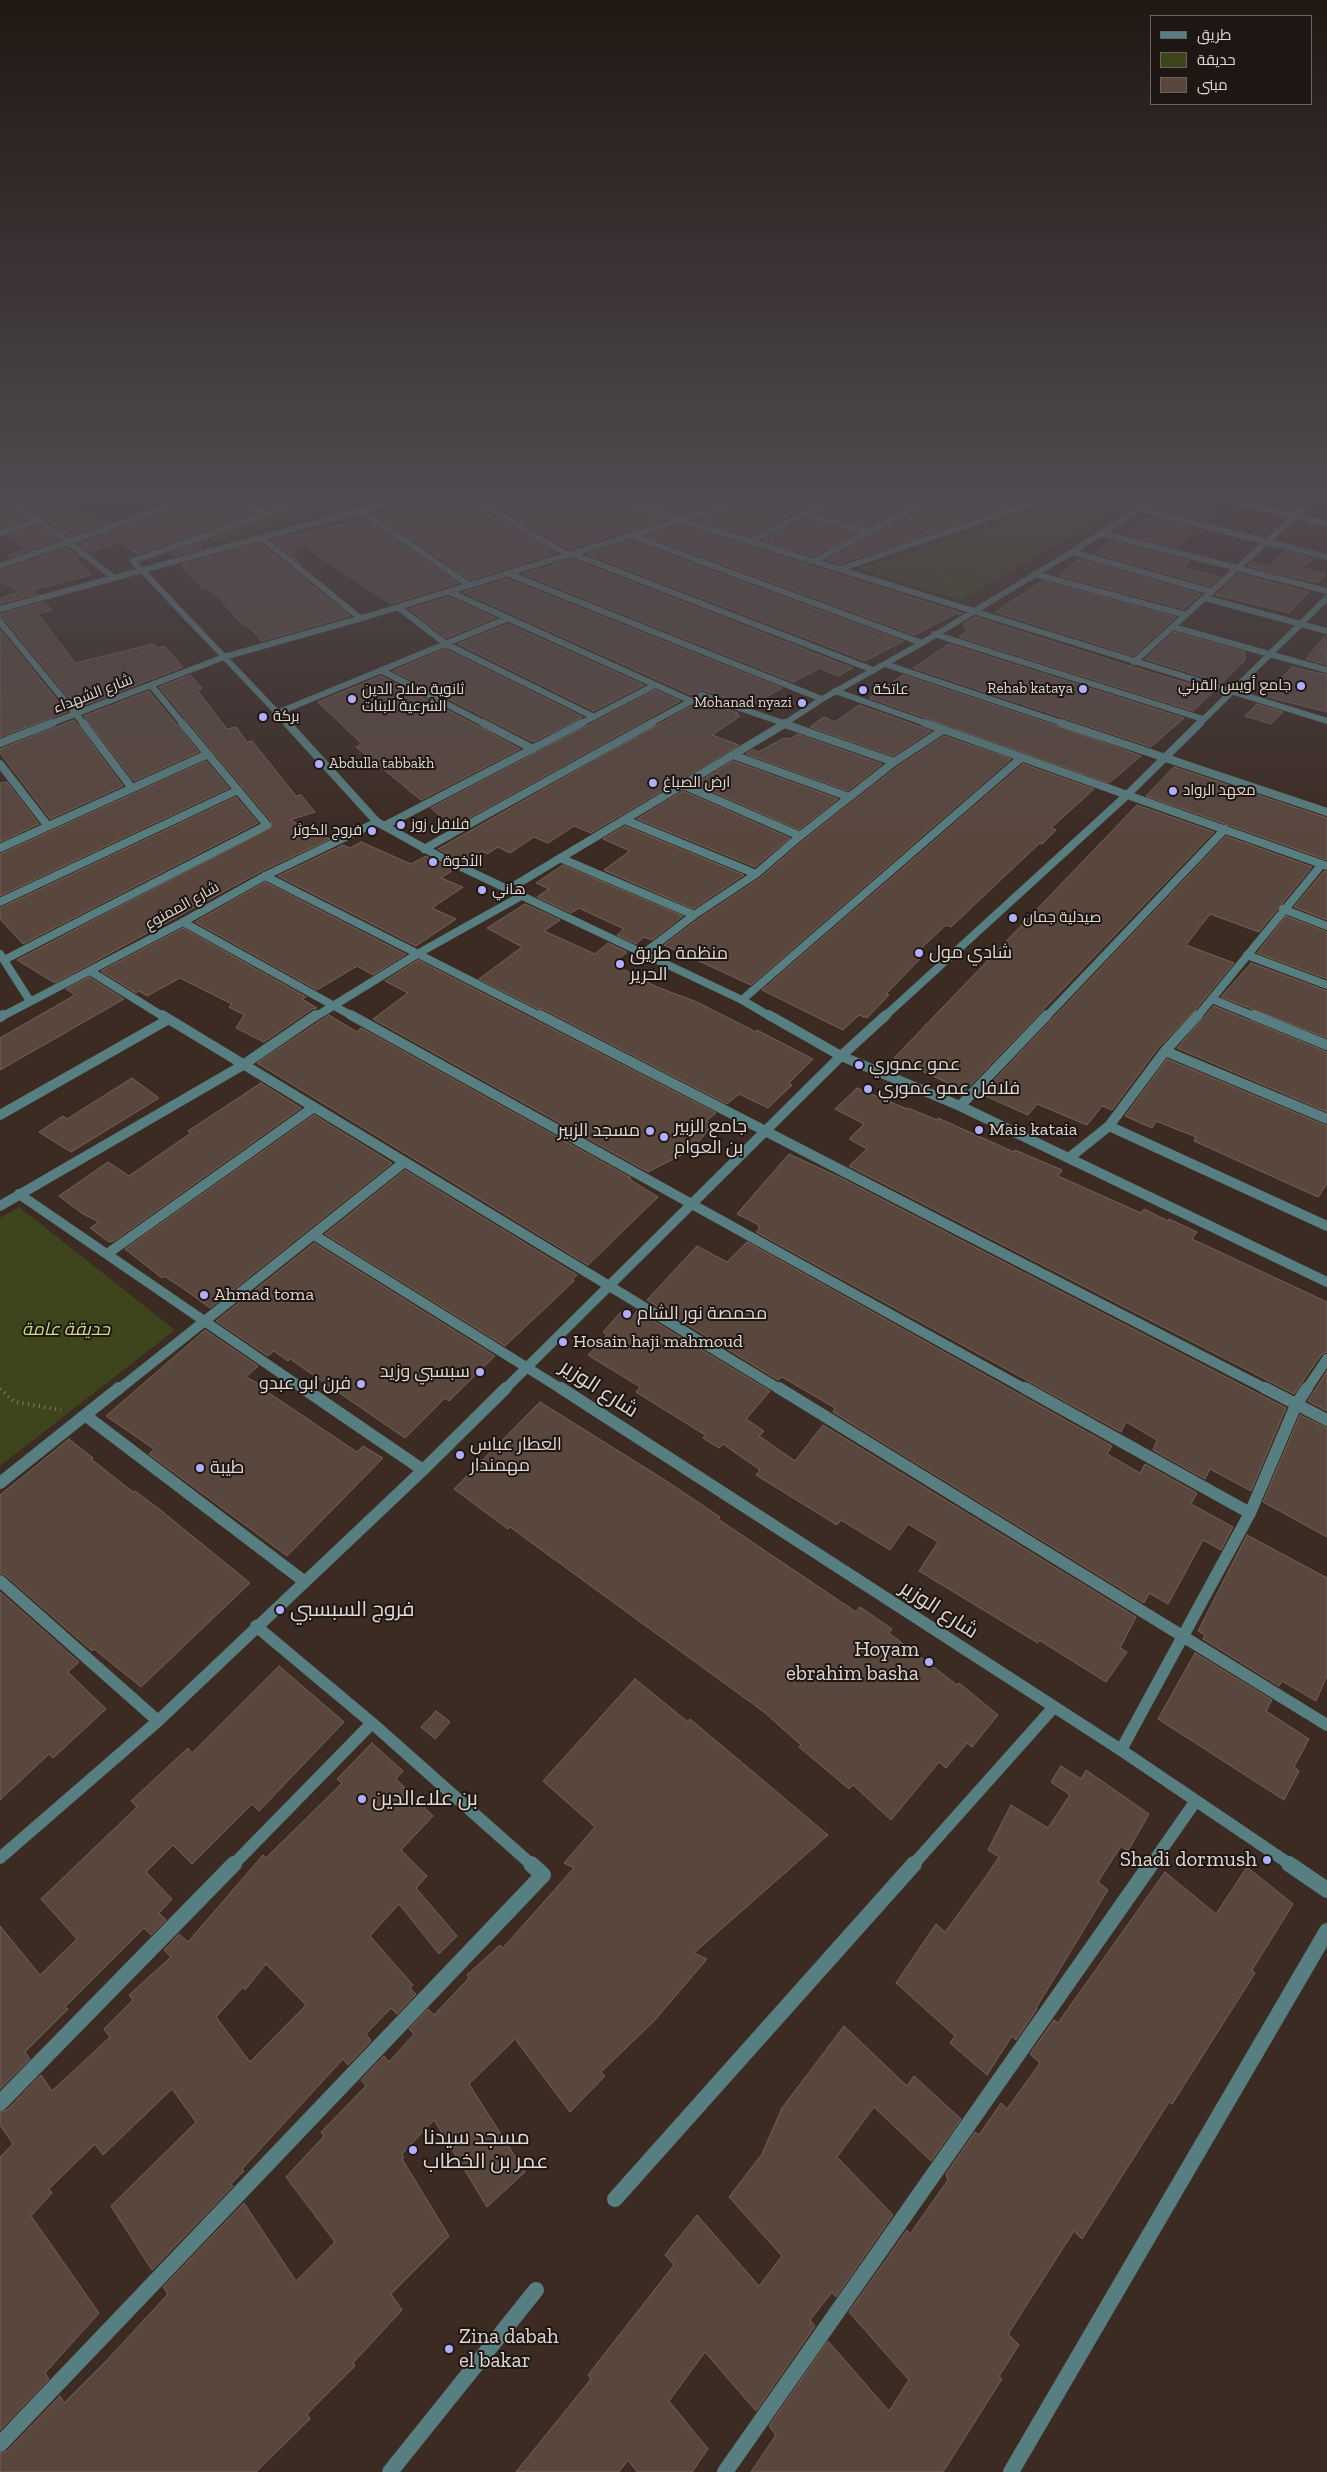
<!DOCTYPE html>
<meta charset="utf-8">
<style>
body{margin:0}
#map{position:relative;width:1327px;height:2472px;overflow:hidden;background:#3c2b23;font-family:"Zilla Slab",Cairo,serif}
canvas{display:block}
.legend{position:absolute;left:1150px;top:15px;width:162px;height:90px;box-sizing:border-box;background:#1d1612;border:1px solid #6c635e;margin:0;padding:6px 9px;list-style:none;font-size:15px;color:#e2d7d1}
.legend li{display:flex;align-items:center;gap:10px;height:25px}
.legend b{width:25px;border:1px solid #6c635e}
</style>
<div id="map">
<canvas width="1327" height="2472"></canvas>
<ul class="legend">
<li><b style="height:6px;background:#577e80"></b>طريق</li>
<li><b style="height:14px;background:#3e441c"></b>حديقة</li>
<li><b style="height:14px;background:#59473e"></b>مبنى</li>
</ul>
</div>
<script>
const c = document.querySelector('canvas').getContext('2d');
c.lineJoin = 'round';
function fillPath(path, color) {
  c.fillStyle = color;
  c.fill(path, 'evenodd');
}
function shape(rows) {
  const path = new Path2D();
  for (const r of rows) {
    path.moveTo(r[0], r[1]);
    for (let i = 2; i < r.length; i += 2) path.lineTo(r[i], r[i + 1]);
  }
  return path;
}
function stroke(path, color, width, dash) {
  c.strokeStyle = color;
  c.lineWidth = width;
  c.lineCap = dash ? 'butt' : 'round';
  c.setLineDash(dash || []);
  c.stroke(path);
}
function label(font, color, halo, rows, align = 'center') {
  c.font = font + ' "Zilla Slab",Cairo,serif';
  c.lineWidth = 4;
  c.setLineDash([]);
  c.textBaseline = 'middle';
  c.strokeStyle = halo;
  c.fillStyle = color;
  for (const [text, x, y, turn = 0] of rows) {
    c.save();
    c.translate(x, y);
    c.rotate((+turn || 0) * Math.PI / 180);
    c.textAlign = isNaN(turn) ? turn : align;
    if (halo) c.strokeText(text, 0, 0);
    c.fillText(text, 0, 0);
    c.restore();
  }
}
fillPath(shape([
 [329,494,395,494,159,556],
 [1085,494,1147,494,961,600,858,569],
 [19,1207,175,1330,0,1466,0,1218]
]), '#3e441c');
const building = shape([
 [30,494,108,522,69,536,14,498,30,494],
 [210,494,220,494,223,499,254,513,137,554,121,542,89,552,78,544,206,499,210,494],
 [238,494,307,494,268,508,238,494],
 [456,494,459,494,461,498,555,553,470,580,376,515,456,494],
 [475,494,592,494,596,499,664,520,568,549,475,494],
 [639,494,670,494,650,505,633,500,639,494],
 [686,494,748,494,681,515,663,509,683,498,686,494],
 [771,494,829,494,750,536,698,520,767,499,771,494],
 [845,494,963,494,966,499,995,510,839,564,827,560,926,506,929,503,927,498,922,498,867,527,817,512,842,498,845,494],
 [982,494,1033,494,1033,497,1009,505,982,494],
 [1173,501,1200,507,1217,512,1206,521,1162,510,1173,501],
 [0,502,2,502,27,519,0,528,0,502],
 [1146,518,1152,518,1196,529,1175,547,1125,534,1146,518],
 [363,519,458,583,391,604,301,544,292,555,300,563,272,540,363,519],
 [804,519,805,519,855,534,814,556,763,541,804,519],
 [681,525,923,601,962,613,958,615,957,613,915,635,646,536,681,525],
 [37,526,57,540,11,557,8,555,26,549,8,536,37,526],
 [631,541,903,641,865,661,587,554,631,541],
 [1111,541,1190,561,1184,568,1220,577,1210,586,1095,553,1111,541],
 [200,543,202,549,174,556,170,553,200,543],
 [260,543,350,616,262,641,248,626,246,627,238,620,217,596,209,589,203,589,181,565,260,543],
 [67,548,78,556,75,557,91,575,33,590,37,594,0,604,0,598,19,592,0,581,0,571,67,548],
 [1284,551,1313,559,1302,568,1326,574,1317,583,1248,566,1252,562,1269,567,1284,551],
 [572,559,853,668,838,676,820,668,793,682,523,574,572,559],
 [1079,559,1201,594,1184,609,1060,576,1079,559],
 [1239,574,1309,592,1289,613,1216,595,1239,574],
 [507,579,782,688,750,706,703,690,691,695,463,592,507,579],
 [1042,581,1176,617,1134,656,995,612,1042,581],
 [448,597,495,618,446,638,409,609,448,597],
 [44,602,52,610,38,614,75,663,154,644,158,648,164,646,183,667,77,708,4,619,0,617,0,614,44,602],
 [975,617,1133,667,1214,691,1193,711,959,637,967,631,963,624,975,617],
 [508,624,644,685,594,711,458,644,508,624],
 [0,630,67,712,0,737,0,630],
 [1174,632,1245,652,1245,660,1222,683,1145,659,1174,632],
 [1325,636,1327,665,1306,659,1325,636],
 [949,644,1184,718,1151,747,913,668,949,644],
 [445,649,583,717,533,742,393,671,445,649],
 [1292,667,1327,675,1327,712,1264,696,1292,667],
 [190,675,202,688,197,690,227,729,236,727,247,742,252,741,296,796,301,795,315,812,290,820,330,839,262,871,55,983,17,960,272,827,271,821,159,687,190,675],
 [903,675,1057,726,1141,756,1109,783,869,698,903,675],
 [381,676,478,726,520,749,421,800,356,747,362,744,318,702,381,676],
 [655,690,680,701,458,824,439,815,431,808,655,690],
 [149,691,199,752,134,781,84,716,149,691],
 [702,700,738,713,735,714,740,716,712,735,739,745,591,833,574,826,548,843,534,837,510,853,498,847,487,854,482,851,464,862,438,849,702,700],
 [1257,704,1283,712,1271,724,1245,716,1257,704],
 [859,705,921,727,931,731,893,756,810,727,824,717,835,722,859,705],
 [74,720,123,786,50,819,0,753,0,749,74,720],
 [797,734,882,764,848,791,746,754,753,749,758,752,784,738,790,739,797,734],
 [944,736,1011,759,751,985,664,945,697,920,760,878,804,840,897,767,944,736],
 [206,761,229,788,0,896,0,854,206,761],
 [733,761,838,799,799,830,695,784,733,761],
 [1023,764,1094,789,1051,828,1056,830,1042,844,1040,843,1026,856,951,927,946,925,914,955,921,958,886,994,889,995,867,1018,859,1015,843,1030,762,990,1023,764],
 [1174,767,1327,818,1327,860,1146,796,1174,767],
 [7,782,39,824,0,842,0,783,7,782],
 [683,791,790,838,755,867,637,819,683,791],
 [236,797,258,823,23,944,0,919,0,908,236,797],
 [1137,805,1214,832,965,1091,894,1058,1137,805],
 [625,826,744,875,693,909,604,870,630,851,603,839,625,826],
 [1226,836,1312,867,1259,932,1210,914,1186,945,1234,963,1197,1008,1159,1047,1112,1110,1102,1106,1087,1125,1037,1104,1028,1115,981,1094,1226,836],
 [361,842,411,864,426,856,453,870,441,878,463,887,432,908,456,919,416,946,278,876,343,845,350,848,361,842],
 [563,865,683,916,652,940,644,937,636,944,617,935,624,929,579,908,571,913,537,897,549,889,536,883,563,865],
 [1324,871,1327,872,1327,920,1294,907,1324,871],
 [265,882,405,954,406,954,373,975,357,966,317,990,195,922,265,882],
 [525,904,560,920,544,931,595,954,608,943,627,952,613,964,657,987,697,1002,756,1032,757,1030,813,1059,789,1083,792,1085,768,1108,739,1094,727,1104,543,1009,538,1009,479,979,522,947,487,928,525,904],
 [1286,916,1327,932,1327,979,1257,953,1286,916],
 [183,928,306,997,302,999,317,1008,312,1009,264,1042,236,1028,244,1015,229,1007,232,1004,180,978,147,996,139,991,136,993,101,971,183,928],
 [418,960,716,1113,706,1121,712,1125,693,1149,648,1172,373,1019,408,993,385,981,418,960],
 [1251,963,1327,991,1327,1038,1221,997,1251,963],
 [89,977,124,999,0,1070,0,1038,75,995,66,989,89,977],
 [1214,1006,1327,1052,1327,1112,1177,1048,1214,1006],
 [329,1015,357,1032,361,1028,631,1178,629,1179,658,1197,588,1265,257,1063,329,1015],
 [1167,1059,1327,1126,1327,1184,1318,1197,1194,1141,1196,1137,1156,1121,1152,1128,1125,1116,1167,1059],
 [132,1078,159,1098,71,1152,39,1132,63,1116,67,1119,132,1078],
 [261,1083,301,1108,114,1241,109,1242,90,1228,99,1222,83,1214,59,1196,108,1162,129,1176,191,1133,188,1131,261,1083],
 [857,1088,907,1109,908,1108,937,1120,938,1118,1014,1152,1015,1150,1062,1170,1058,1176,1141,1213,1144,1209,1168,1221,1169,1219,1197,1232,1192,1239,1327,1302,1327,1352,1321,1355,1294,1394,849,1166,867,1149,849,1139,864,1124,835,1109,857,1088],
 [314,1115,392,1163,210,1308,181,1287,164,1276,162,1278,125,1249,314,1115],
 [789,1154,839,1177,1286,1408,1251,1491,1210,1469,1205,1479,1153,1450,1157,1440,1126,1422,1121,1432,756,1232,760,1228,758,1227,759,1225,737,1214,789,1154],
 [405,1170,577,1275,572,1280,574,1281,505,1346,325,1234,405,1170],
 [747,1242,1112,1446,1107,1454,1140,1473,1145,1464,1197,1493,1191,1504,1233,1527,1221,1550,1203,1540,1168,1604,1149,1593,1144,1603,833,1412,835,1408,782,1377,778,1380,647,1300,697,1246,727,1262,747,1242],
 [314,1243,495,1356,449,1401,445,1398,405,1438,290,1359,288,1361,274,1351,268,1356,216,1321,314,1243],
 [637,1311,770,1391,746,1419,764,1431,759,1436,795,1461,823,1425,1136,1617,1120,1648,1127,1652,1106,1682,1039,1640,1038,1643,919,1571,938,1542,908,1524,890,1550,841,1520,837,1525,756,1475,760,1470,723,1444,719,1448,703,1438,705,1435,636,1392,640,1387,588,1355,607,1335,603,1332,621,1312,631,1318,637,1311],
 [205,1330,258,1366,246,1377,259,1384,257,1385,357,1452,363,1446,383,1458,287,1556,149,1454,154,1449,106,1416,205,1330],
 [1327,1371,1327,1411,1308,1401,1327,1371],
 [540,1402,668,1482,720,1517,718,1519,856,1612,860,1607,892,1629,889,1633,957,1685,959,1683,998,1715,972,1747,967,1743,946,1768,939,1762,891,1820,853,1785,849,1789,799,1747,801,1745,764,1712,510,1527,508,1529,454,1489,540,1402],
 [1300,1415,1327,1428,1327,1537,1263,1502,1300,1415],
 [69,1439,93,1458,91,1459,133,1492,135,1491,159,1509,250,1583,141,1687,94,1649,92,1651,5,1575,0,1573,0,1495,69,1439],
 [1247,1535,1327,1578,1327,1676,1316,1701,1282,1681,1279,1686,1203,1639,1205,1635,1198,1631,1247,1535],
 [0,1592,79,1662,68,1672,106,1709,53,1758,49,1754,0,1800,0,1592],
 [1195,1653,1272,1700,1266,1711,1309,1739,1294,1767,1299,1771,1284,1800,1158,1719,1195,1653],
 [279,1666,344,1722,259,1811,252,1804,192,1864,173,1845,146,1872,172,1899,159,1913,166,1920,151,1935,144,1928,65,2007,68,2009,25,2052,30,2059,0,2089,0,1926,40,1975,77,1939,41,1899,137,1807,131,1801,188,1748,192,1753,279,1666],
 [635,1679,688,1722,690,1719,828,1835,694,1953,707,1959,654,2021,601,2072,605,2076,570,2112,515,2039,469,2084,525,2172,487,2207,434,2120,402,2154,404,2157,402,2159,449,2236,391,2294,402,2310,353,2363,355,2366,307,2414,310,2419,256,2472,0,2472,0,2453,7,2451,60,2396,64,2403,108,2359,168,2294,163,2287,244,2203,296,2281,335,2242,286,2177,324,2136,321,2132,366,2086,361,2080,384,2056,389,2062,414,2034,409,2029,428,2009,434,2015,469,1978,467,1975,500,1945,503,1948,574,1868,564,1863,595,1827,543,1781,635,1679],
 [436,1711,450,1722,435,1739,421,1727,436,1711],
 [372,1743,403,1771,396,1779,433,1816,401,1850,427,1876,416,1888,457,1936,439,1954,399,1904,370,1936,413,1985,410,1988,416,1994,397,2014,391,2008,366,2034,371,2041,348,2065,343,2059,242,2169,244,2171,231,2184,233,2186,152,2270,111,2206,196,2122,172,2089,103,2155,95,2144,49,2189,52,2193,31,2216,99,2313,45,2373,49,2379,0,2430,0,2157,13,2144,0,2125,0,2112,7,2110,41,2075,52,2091,110,2037,104,2029,133,2000,129,1995,171,1957,164,1950,179,1934,188,1942,263,1855,266,1858,342,1783,337,1779,372,1743],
 [266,1964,306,2005,250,2062,216,2017,243,1987,245,1990,266,1964],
 [1061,1766,1081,1779,1086,1770,1149,1814,1128,1851,1121,1846,1098,1882,1108,1890,1036,2008,1037,2009,1016,2040,1012,2036,987,2075,950,2043,955,2036,896,1983,936,1924,945,1932,987,1875,999,1857,988,1850,1011,1805,1048,1828,1070,1795,1051,1782,1061,1766],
 [1247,1867,1293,1904,1252,1970,1255,1973,1172,2104,1169,2102,1082,2239,1074,2231,1008,2334,1019,2345,999,2376,1002,2379,943,2472,751,2472,776,2435,769,2426,828,2341,889,2411,909,2380,849,2312,907,2230,910,2234,948,2180,946,2174,975,2132,979,2135,1001,2103,1007,2109,1040,2063,1030,2054,1054,2020,1058,2023,1165,1872,1216,1914,1247,1867],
 [844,2026,907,2086,914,2076,961,2119,931,2161,874,2107,837,2157,893,2215,836,2297,832,2292,810,2320,815,2326,756,2411,705,2352,669,2401,708,2449,692,2472,637,2472,628,2460,619,2472,516,2472,591,2379,588,2375,674,2265,665,2255,697,2215,759,2286,782,2256,729,2197,762,2154,782,2108,844,2026]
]);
fillPath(building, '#59473e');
stroke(building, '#756259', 1);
stroke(shape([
 [1071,502,1105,496,1116,500,1113,506],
 [1033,525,1047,527,1051,533,1039,536,1024,532,1023,528,1033,525],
 [1043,526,1062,510],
 [1047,527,1099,515],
 [1026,534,963,545,955,549,938,578,948,582,1008,570,1015,564,1030,535],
 [1048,536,1060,541]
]), '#887972', 2, [0.5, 2.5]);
stroke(shape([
 [0,1389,15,1402,61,1410]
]), '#887972', 4, [1, 4.5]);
stroke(shape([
 [806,514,867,532],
 [815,561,924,502]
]), '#577e80', 6);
stroke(shape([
 [0,494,67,541,114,578],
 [225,494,268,514],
 [464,494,568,555],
 [597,494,1327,721],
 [968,494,1010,511],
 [1205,494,1327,524],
 [621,501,634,494],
 [1138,509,1327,557],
 [652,510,681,494],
 [361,511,469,585],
 [0,533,38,521],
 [1100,533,1327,591],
 [632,536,922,643],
 [262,538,360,618],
 [752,541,840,494],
 [1072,552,1212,592],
 [573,554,873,670],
 [0,566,204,494],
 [840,569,1058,494],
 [509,574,822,699],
 [1034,574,1186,615],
 [450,592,691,701],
 [1205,598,1327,631],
 [398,607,446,644,594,717],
 [0,622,84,724],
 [1173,627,1327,670],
 [934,634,1203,719],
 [1134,662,1319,494],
 [885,664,1065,724],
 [381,670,485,724],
 [151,685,183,724],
 [835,691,928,724],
 [277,713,506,619],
 [49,724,224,657,369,616,766,494],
 [288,724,133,561,323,494],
 [580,724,655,685],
 [649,724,702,695,786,724],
 [784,724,822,699,922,643,1072,552,1162,494],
 [1199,724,1327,598]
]), '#577e80', 6);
stroke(shape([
 [83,723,132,788],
 [287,723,377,822,444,859,742,1000,771,1017],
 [483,723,533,749],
 [782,723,894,762],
 [925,723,1327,866],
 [1061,723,1327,812],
 [0,743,52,723],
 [733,755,849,797],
 [0,764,48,826],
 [683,785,800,836],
 [625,820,756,874],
 [384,826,582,723],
 [0,848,208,754],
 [424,849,652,723],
 [560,858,694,915],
 [265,876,542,1017],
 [507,890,786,723],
 [0,902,238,790],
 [1283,909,1327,926],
 [183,922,354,1017],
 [0,954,30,1001],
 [643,954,694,915,756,874,800,836,894,762,943,730],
 [1247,955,1327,985],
 [4,960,267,825,182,723],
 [90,971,164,1017],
 [1212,999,1256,1017],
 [742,1000,1021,758],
 [1,1017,183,922,265,876,377,822],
 [315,1017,419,953,521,896],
 [884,1017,1126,796,1200,723],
 [1046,1017,1225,829],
 [1197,1017,1322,864]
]), '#577e80', 8);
stroke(shape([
 [162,1015,781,1390],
 [351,1015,1027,1390],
 [540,1015,1268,1390],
 [769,1015,841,1056,960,1106,1327,1282],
 [1253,1015,1327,1045],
 [0,1017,3,1015],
 [1165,1051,1327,1119],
 [960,1106,1047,1015],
 [0,1115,169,1019],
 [1109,1126,1327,1226],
 [1069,1158,1109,1126,1165,1051,1198,1015],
 [19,1194,305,1390],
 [0,1206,243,1065,316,1015],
 [314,1235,563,1390],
 [107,1254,314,1107],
 [118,1390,403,1163],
 [504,1390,841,1056,886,1015],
 [1306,1390,1327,1359]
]), '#577e80', 10);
stroke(shape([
 [303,1388,423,1470],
 [561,1388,1121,1750,1291,1865],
 [779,1388,1327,1725],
 [1025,1388,1250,1513],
 [1265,1388,1327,1420],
 [85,1415,305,1582],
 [0,1483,119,1388],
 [0,1581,158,1721],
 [256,1626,372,1723,532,1865],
 [1121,1750,1250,1513,1296,1405,1307,1388],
 [0,1858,158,1721,423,1470,506,1388],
 [233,1865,372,1723],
 [913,1865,1053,1708],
 [1151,1865,1195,1802]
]), '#577e80', 12);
stroke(shape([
 [1289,1864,1327,1890],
 [0,2103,234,1864],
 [615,2199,914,1864],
 [0,2444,543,1875,531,1864],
 [390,2472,536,2290],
 [725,2472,1151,1864],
 [1011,2472,1327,1931]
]), '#577e80', 16);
stroke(shape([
 [0,609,421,494]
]), '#577e80', 6);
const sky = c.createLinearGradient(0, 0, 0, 840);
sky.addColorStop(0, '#211813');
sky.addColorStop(0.59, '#504a50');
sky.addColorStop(1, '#504a5000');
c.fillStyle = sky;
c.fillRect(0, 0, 1327, 840);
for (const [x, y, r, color] of [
 [1301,686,5,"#b0aefa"],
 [1083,689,5,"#b0aefa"],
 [863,690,5,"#b0aefa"],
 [352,699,5,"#b0aefa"],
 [802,703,5,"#b0aefa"],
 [263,717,5,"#b0aefa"],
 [319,764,5,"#b0aefa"],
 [653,783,5,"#b0aefa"],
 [1173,791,5,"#b0aefa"],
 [401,825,5,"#b0aefa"],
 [372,831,5,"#b0aefa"],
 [433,862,5,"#b0aefa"],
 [482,890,5,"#b0aefa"],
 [1013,918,5,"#b0aefa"],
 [919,953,5,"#b0aefa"],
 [620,964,5,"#b0aefa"],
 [859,1065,5,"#b0aefa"],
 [868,1089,5,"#b0aefa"],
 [979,1130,5,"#b0aefa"],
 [650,1131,5,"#b0aefa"],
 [664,1137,5,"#b0aefa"],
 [204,1295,5,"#b0aefa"],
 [627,1314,5,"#b0aefa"],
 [563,1342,5,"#b0aefa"],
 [480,1372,5,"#b0aefa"],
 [361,1384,5,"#b0aefa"],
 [460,1455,5,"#b0aefa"],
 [200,1468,5,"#b0aefa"],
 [280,1610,5,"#b0aefa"],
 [929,1662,5,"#b0aefa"],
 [362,1799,5,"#b0aefa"],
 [1267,1860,5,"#b0aefa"],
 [413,2150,5,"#b0aefa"],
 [449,2349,5,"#b0aefa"]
]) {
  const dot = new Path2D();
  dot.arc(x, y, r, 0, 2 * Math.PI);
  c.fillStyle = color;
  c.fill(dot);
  stroke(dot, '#1d1612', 2);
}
label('15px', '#e2d7d1', '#1d1612', [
 ["جامع أويس القرني",1291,686,"right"],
 ["Rehab kataya",1073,689,"right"],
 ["ثانوية صلاح الدين",362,690],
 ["الشرعية للبنات",362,707],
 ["عاتكة",873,690],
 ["Mohanad nyazi",792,703,"right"],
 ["بركة",273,717],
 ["Abdulla tabbakh",329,764],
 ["ارض الصباغ",663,783],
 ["معهد الرواد",1183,791],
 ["فلافل زوز",411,825],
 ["فروج الكوثر",362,831,"right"],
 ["الأخوة",443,862],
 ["هاني",492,890],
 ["صيدلية جمان",1023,918]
], 'left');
label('15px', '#e2d7d1', '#1d1612', [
 ["شارع الشهداء",93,694,-21],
 ["شارع الممنوع",182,906,-29]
]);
label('18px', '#e2d7d1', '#1d1612', [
 ["شادي مول",929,953],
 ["منظمة طريق",630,954],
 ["الحرير",630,975],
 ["عمو عموري",869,1065],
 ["فلافل عمو عموري",878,1089],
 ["جامع الزبير",674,1127],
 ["بن العوام",674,1148],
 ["Mais kataia",989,1130],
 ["مسجد الزبير",640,1131,"right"],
 ["Ahmad toma",214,1295],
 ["محمصة نور الشام",637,1314],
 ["Hosain haji mahmoud",573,1342],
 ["سبسبي وزيد",470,1372,"right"],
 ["فرن ابو عبدو",351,1384,"right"],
 ["العطار عباس",470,1445],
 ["مهمندار",470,1466],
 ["طيبة",210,1468]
], 'left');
label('italic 18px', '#cedf7b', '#1d1612', [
 ["حديقة عامة",66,1330]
]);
label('21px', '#e2d7d1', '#1d1612', [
 ["شارع الوزير",599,1389,33],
 ["شارع الوزير",939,1610,33]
]);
label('21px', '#e2d7d1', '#1d1612', [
 ["فروج السبسبي",290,1610],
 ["Hoyam",919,1650,"right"],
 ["ebrahim basha",919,1674,"right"],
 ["بن علاءالدين",372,1799],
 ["Shadi dormush",1257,1860,"right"],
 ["مسجد سيدنا",423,2138],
 ["عمر بن الخطاب",423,2162],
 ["Zina dabah",459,2337],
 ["el bakar",459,2361]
], 'left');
</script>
